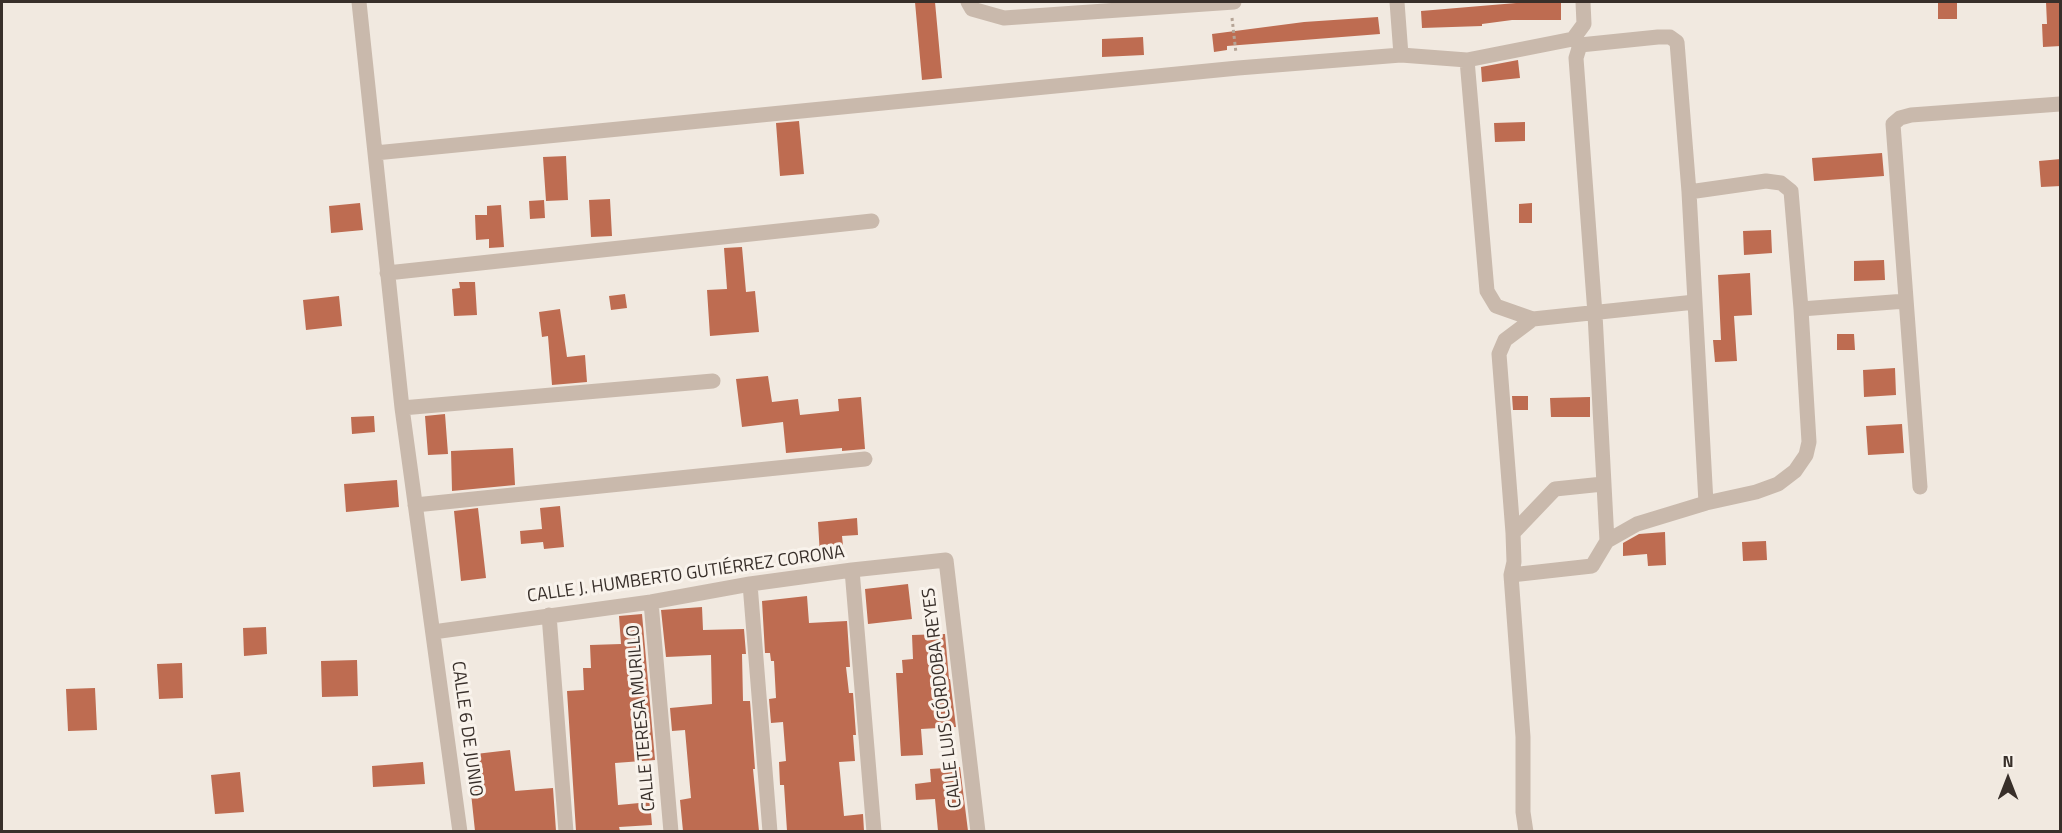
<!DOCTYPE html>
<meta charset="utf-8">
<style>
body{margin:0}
#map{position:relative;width:2062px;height:833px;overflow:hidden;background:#f1e9e0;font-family:"Titillium Web",sans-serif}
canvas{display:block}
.frame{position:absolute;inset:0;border:3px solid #382f2a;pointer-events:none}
.north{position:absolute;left:1978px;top:749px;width:60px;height:60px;-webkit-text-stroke:4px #f9f3ec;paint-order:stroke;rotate:0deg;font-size:16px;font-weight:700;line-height:24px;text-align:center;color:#382f2a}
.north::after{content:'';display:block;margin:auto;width:21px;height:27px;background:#382f2a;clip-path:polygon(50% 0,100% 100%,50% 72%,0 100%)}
</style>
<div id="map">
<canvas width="2062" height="833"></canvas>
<div class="frame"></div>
<div class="north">N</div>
</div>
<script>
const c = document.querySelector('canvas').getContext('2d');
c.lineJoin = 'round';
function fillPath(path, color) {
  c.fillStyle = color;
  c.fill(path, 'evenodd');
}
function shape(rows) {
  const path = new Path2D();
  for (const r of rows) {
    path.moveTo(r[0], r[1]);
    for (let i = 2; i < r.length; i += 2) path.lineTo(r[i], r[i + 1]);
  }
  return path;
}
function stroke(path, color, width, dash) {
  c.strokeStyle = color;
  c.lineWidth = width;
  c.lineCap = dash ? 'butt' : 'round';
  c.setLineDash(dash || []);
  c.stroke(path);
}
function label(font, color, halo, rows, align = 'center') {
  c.font = font + ' "Titillium Web",sans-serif';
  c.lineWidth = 6;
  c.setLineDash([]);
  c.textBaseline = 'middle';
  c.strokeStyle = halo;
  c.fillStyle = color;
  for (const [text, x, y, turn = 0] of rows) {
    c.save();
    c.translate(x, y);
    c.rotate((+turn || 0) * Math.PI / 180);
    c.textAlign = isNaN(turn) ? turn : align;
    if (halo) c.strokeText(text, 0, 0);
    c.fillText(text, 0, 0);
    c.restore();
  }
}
fillPath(shape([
 [915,2,935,2,942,78,922,80],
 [1528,2,1561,2,1561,20,1512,20,1482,24,1482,26,1422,28,1421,11],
 [1938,2,1957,2,1957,19,1938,19],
 [2046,2,2059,2,2061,46,2043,47,2042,24,2047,24],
 [1378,17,1380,34,1227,46,1227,50,1214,52,1212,34,1304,22],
 [1143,37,1144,55,1102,57,1102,39],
 [1518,60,1520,78,1482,82,1481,67],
 [799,121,804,174,780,176,776,123],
 [1525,122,1525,141,1495,142,1494,123],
 [1882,153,1884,176,1814,181,1812,158],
 [566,156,568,200,546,201,543,157],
 [2061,159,2061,186,2041,187,2039,161],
 [610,199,612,236,591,237,589,200],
 [544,200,545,218,530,219,529,201],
 [360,203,363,230,331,233,329,206],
 [1532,203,1532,223,1519,223,1519,204],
 [501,205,504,247,489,248,489,239,476,240,475,215,487,215,487,206],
 [1771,230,1772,253,1744,255,1743,231],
 [742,247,746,292,755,291,759,332,710,336,707,290,727,289,724,248],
 [1884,260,1885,280,1854,281,1854,261],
 [1750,273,1752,315,1734,316,1737,361,1715,362,1713,340,1721,340,1718,275],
 [459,282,475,282,477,315,454,316,452,289,460,288],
 [625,294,627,308,611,310,609,296],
 [339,296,342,326,306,330,303,300],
 [560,309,567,357,585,355,587,382,552,385,548,336,542,337,539,312],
 [1837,334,1854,334,1855,350,1837,350],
 [1895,368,1896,395,1864,397,1863,370],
 [768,376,772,402,798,399,800,415,839,411,838,399,861,397,865,449,842,451,842,448,786,453,783,422,742,427,736,379],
 [1512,396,1528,396,1528,410,1513,410],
 [1590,397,1590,417,1551,417,1550,398],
 [445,414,448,454,428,455,425,416],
 [374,416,375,432,352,434,351,417],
 [1902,424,1904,453,1868,455,1866,426],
 [513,448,515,485,452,491,451,451],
 [397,480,399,507,346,512,344,484],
 [560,506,564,547,544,549,543,542,521,544,520,531,542,529,540,508],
 [478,508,486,578,461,581,454,511],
 [857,518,858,535,842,536,844,555,820,556,818,522],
 [1665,532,1666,565,1648,566,1647,554,1623,556,1623,543,1639,534],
 [1766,541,1767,560,1743,561,1742,542],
 [908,584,912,619,868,624,865,589],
 [807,596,809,623,847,621,850,667,846,667,849,693,853,693,856,735,853,735,855,761,839,762,844,816,863,814,864,831,787,831,784,785,780,785,779,762,786,761,783,722,771,723,769,699,776,698,774,661,771,661,770,653,765,653,762,601],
 [702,607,703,630,744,629,746,654,742,654,743,701,750,701,755,769,753,769,759,831,683,831,680,800,691,798,685,730,672,731,670,708,712,704,711,655,666,657,661,610],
 [642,614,655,760,615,763,618,805,650,802,652,825,619,827,620,831,576,831,567,691,584,690,583,668,591,668,590,645,621,644,619,616],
 [266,627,267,654,244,656,243,628],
 [945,634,949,679,950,679,956,727,921,729,923,755,901,756,896,673,903,673,902,660,913,659,912,635],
 [357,660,358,696,322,697,321,661],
 [182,663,183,698,159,699,157,664],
 [95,688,97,730,68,731,66,689],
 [510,750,515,791,553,788,556,831,475,831,467,755],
 [423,762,425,784,373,787,372,766],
 [960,767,968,831,938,831,935,799,916,800,915,784,931,782,930,769],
 [240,772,244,812,215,814,211,775]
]), '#be6c51');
stroke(shape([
 [1232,18,1236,53]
]), '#b5a496', 3, [3, 3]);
stroke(shape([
 [359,2,402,408,460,832],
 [968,2,972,9,1004,18,1234,2],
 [1397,2,1401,55],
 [1573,39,1580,45,1658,37,1670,37,1677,42,1689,192,1706,503],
 [1580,45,1576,58,1595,314,1607,541],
 [1467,60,1487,291,1496,306,1533,319,1695,302],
 [375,153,1238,68,1401,55,1467,60,1573,39,1584,24,1583,2],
 [387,273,872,221],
 [1801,309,1906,301],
 [1533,319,1505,340,1499,354,1513,533,1514,562,1511,575,1592,566,1607,541,1637,524,1706,503,1756,492,1778,484,1795,471,1806,455,1809,442,1801,309,1791,191,1781,183,1766,181,1689,192],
 [402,408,713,381],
 [1920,487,1893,124,1900,118,1911,115,2060,104],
 [415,505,865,459],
 [1513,533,1555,489,1603,484],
 [852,570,874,832],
 [1511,575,1523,737,1523,812,1526,832],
 [750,584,770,832],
 [651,602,671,832],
 [549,615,566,832],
 [433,632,651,602,750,584,852,570,946,560,978,832]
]), '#c9b9ac', 15);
label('18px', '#382f2a', '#f9f3ec', [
 ["CALLE J. HUMBERTO GUTIÉRREZ CORONA",686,575,-8],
 ["CALLE LUIS CÓRDOBA REYES",943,698,-97],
 ["CALLE TERESA MURILLO",642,718,-95],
 ["CALLE 6 DE JUNIO",466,729,82]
]);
</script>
